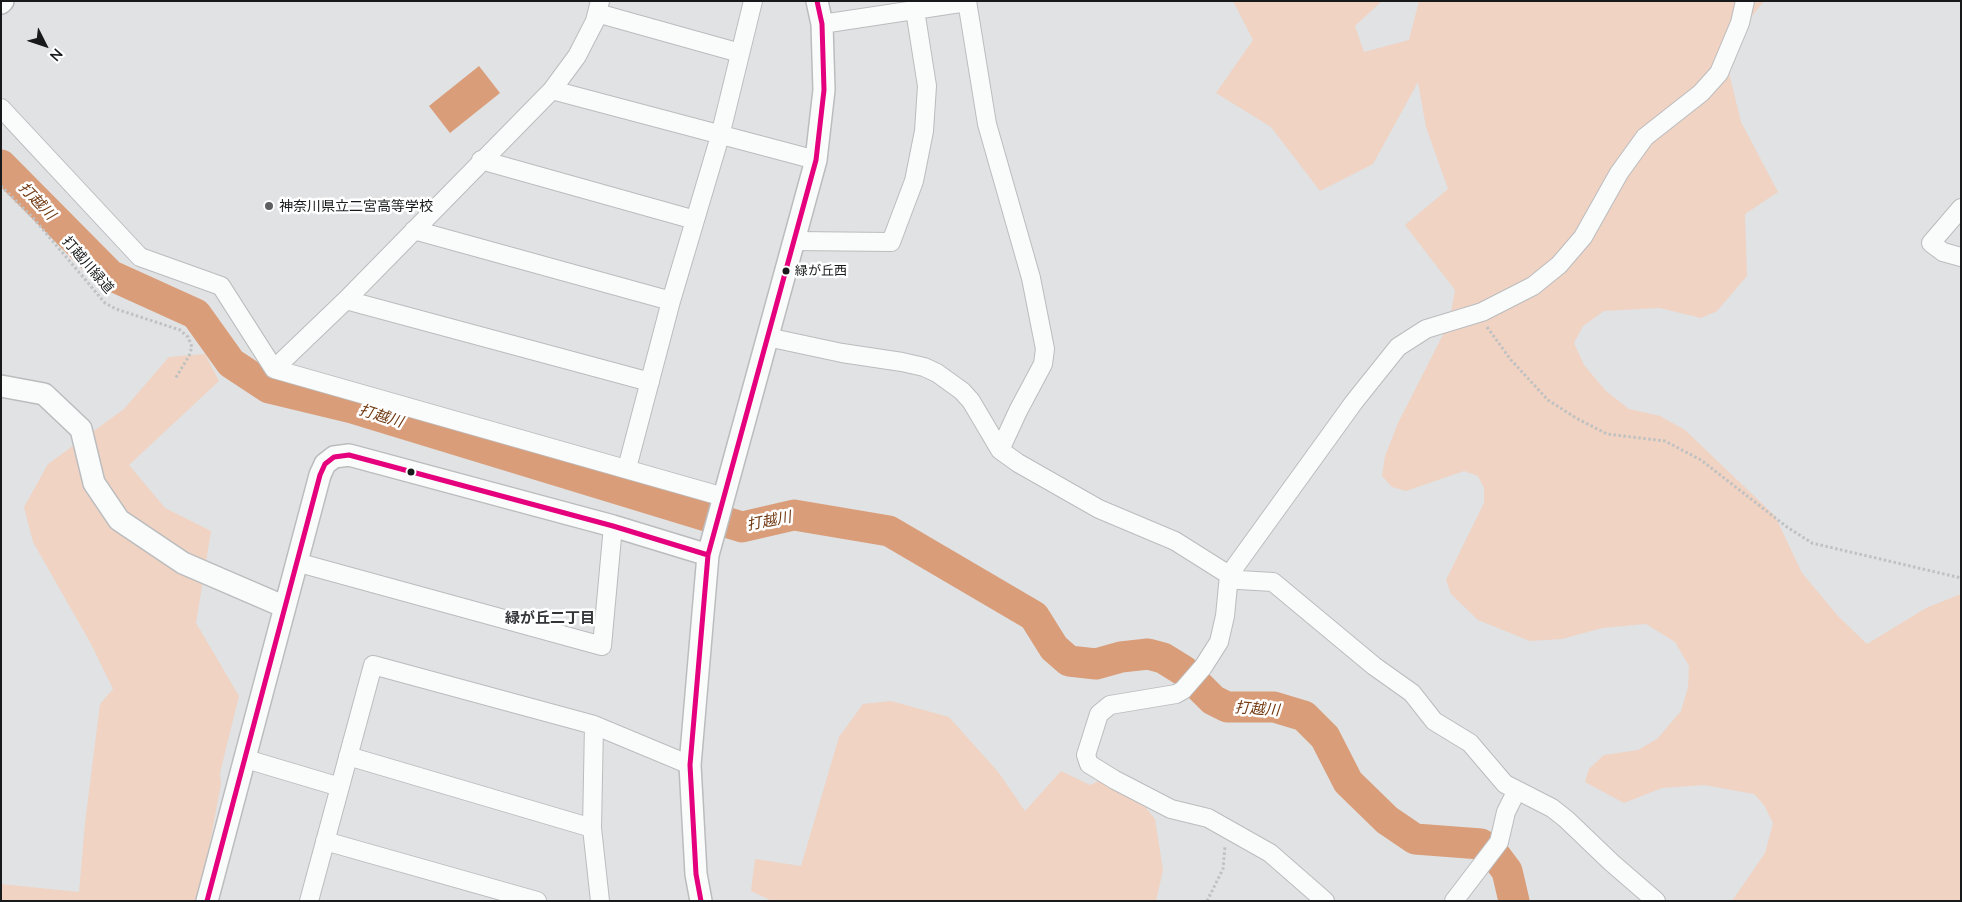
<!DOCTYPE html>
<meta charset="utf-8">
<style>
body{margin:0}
#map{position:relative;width:1962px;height:902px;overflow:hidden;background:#e0e2e4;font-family:Lato,sans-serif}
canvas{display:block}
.frame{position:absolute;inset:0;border:2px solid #18191a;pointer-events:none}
.north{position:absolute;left:20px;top:20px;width:50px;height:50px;-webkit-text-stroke:4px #fff;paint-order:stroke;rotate:131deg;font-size:14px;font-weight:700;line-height:20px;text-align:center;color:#18191a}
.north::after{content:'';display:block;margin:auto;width:18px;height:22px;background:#18191a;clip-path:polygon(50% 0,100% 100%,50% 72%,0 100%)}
</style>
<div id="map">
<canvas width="1962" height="902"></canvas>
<div class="frame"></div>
<div class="north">N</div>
</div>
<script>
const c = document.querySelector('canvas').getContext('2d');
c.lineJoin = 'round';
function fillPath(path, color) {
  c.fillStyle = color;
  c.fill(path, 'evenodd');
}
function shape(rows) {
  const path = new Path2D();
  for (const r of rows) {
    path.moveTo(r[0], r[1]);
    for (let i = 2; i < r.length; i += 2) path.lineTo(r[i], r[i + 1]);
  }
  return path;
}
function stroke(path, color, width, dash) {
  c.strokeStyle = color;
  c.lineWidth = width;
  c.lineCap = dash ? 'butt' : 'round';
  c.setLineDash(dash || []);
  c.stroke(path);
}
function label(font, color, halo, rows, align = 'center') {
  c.font = font + ' Lato,"Noto Sans JP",sans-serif';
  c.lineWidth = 5;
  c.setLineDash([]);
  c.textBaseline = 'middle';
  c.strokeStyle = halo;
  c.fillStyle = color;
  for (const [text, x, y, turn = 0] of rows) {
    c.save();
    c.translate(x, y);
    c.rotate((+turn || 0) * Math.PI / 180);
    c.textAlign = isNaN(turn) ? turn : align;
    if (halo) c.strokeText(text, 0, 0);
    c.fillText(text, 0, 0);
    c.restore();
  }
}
fillPath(shape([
 [1233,1,1382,1,1355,26,1364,52,1409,40,1419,1,1764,1,1724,52,1741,122,1778,192,1745,214,1747,276,1717,311,1701,318,1660,308,1604,311,1583,326,1574,343,1584,365,1606,391,1629,409,1660,416,1685,430,1775,516,1802,573,1838,616,1867,644,1926,608,1961,594,1961,901,1732,901,1765,853,1773,823,1764,805,1754,794,1704,785,1662,788,1624,803,1585,782,1589,769,1604,755,1638,750,1657,739,1681,711,1688,687,1689,666,1675,642,1646,624,1602,628,1562,639,1530,641,1478,620,1451,594,1446,580,1484,503,1484,488,1478,476,1464,471,1406,491,1392,487,1382,476,1385,456,1398,423,1449,323,1455,290,1405,225,1448,189,1426,127,1418,82,1373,164,1320,191,1271,127,1216,93,1253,40],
 [205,354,219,381,129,465,165,508,211,531,196,623,239,696,220,773,221,784,199,901,1,901,1,884,79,892,85,823,100,704,113,689,91,644,33,542,24,507,48,464,124,409,169,357],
 [891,701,949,717,999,773,1025,811,1061,771,1090,785,1101,780,1134,793,1155,819,1163,870,1156,901,772,901,751,891,755,859,801,866,839,737,863,704]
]), '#f0d3c3');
fillPath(shape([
 [479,66,500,93,450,133,429,106]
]), '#da9d79');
stroke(shape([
 [1,165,110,275,196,314,231,363,269,388,352,408,742,527,794,515,889,531,1034,616,1054,648,1069,661,1096,664,1121,657,1148,654,1163,658,1184,671,1213,700,1227,707,1274,707,1304,716,1325,737,1348,782,1387,820,1415,839,1481,844,1495,855,1507,871,1514,901]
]), '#da9d79', 31);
const minor = shape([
 [967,1,987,124,1031,278,1045,349,1043,364,1018,411,1000,450],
 [597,13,740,53],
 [822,24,967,2],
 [552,90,577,56,595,21,600,1],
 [1,108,140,257,221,286,274,369,724,497],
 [481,160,695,220],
 [1961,208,1931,243,1943,252,1961,257],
 [414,230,671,301],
 [795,241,891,242,914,181,924,131,927,86,915,10],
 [346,300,650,382],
 [767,337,842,353,902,362,924,367,937,373,962,391,971,401,1000,450,1018,463,1099,509,1175,541,1229,575,1239,580,1273,582,1374,666,1412,693,1434,721,1470,743,1505,784,1552,808,1566,819,1612,863,1656,901],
 [274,369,346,300,552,90,816,160],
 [627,468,671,301,720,136,753,1],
 [296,562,602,646,613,526],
 [594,725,592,828,600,901],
 [348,756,592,828],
 [246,759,340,787],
 [325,841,537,901],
 [309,901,373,665,594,725,690,765],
 [1325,901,1270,853,1208,818,1171,809,1115,780,1089,764,1086,755,1099,714,1110,705,1176,694,1183,690,1203,667,1219,642,1225,616,1229,575,1354,402,1398,347,1426,329,1482,312,1533,286,1559,265,1583,237,1619,173,1645,137,1701,93,1719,73,1740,23,1745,1],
 [1454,901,1499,842,1506,812,1517,790]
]);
const tertiary = shape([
 [1,3,3,1],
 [1,386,44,394,81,429,94,483,119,520,183,563,285,607],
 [207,901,320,475,325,464,334,457,349,455,613,526,708,555],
 [701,901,696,874,690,765,708,555,816,160,824,90,822,24,817,1]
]);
stroke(minor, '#bbbcbe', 20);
stroke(tertiary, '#bbbcbe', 24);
stroke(shape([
 [1,186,34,219,105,303,116,309,180,330,188,337,192,347,189,356,175,379],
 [1487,327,1511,360,1548,400,1576,418,1607,434,1665,441,1701,460,1787,527,1812,543,1961,578],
 [1207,901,1223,869,1225,846]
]), '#c0c1c1', 3, [2.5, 2.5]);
stroke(minor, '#fafbfb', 18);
stroke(tertiary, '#fafbfb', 21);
stroke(shape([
 [207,901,320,475,325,464,334,457,349,455,613,526,708,555],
 [701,901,696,874,690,765,708,555,816,160,824,90,822,24,817,1]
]), '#e5007d', 5);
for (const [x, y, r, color] of [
 [269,206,5,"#5e5f61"],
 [786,271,4.5,"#18191a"],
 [411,472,4.5,"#18191a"]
]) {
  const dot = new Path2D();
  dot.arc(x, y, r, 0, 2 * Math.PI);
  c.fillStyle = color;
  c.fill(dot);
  stroke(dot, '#fff', 2);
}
label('13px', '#18191a', '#fff', [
 ["緑が丘西",795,271]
], 'left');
label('14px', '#18191a', '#fff', [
 ["神奈川県立二宮高等学校",279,206]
], 'left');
label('14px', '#18191a', '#fff', [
 ["打越川緑道",88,265,49]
]);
label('italic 15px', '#713810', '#fff', [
 ["打越川",37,201,46],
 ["打越川",381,416,17],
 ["打越川",769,521,-11],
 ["打越川",1257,709,4]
]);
label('bold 15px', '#333538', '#fff', [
 ["緑が丘二丁目",550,618]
]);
</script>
